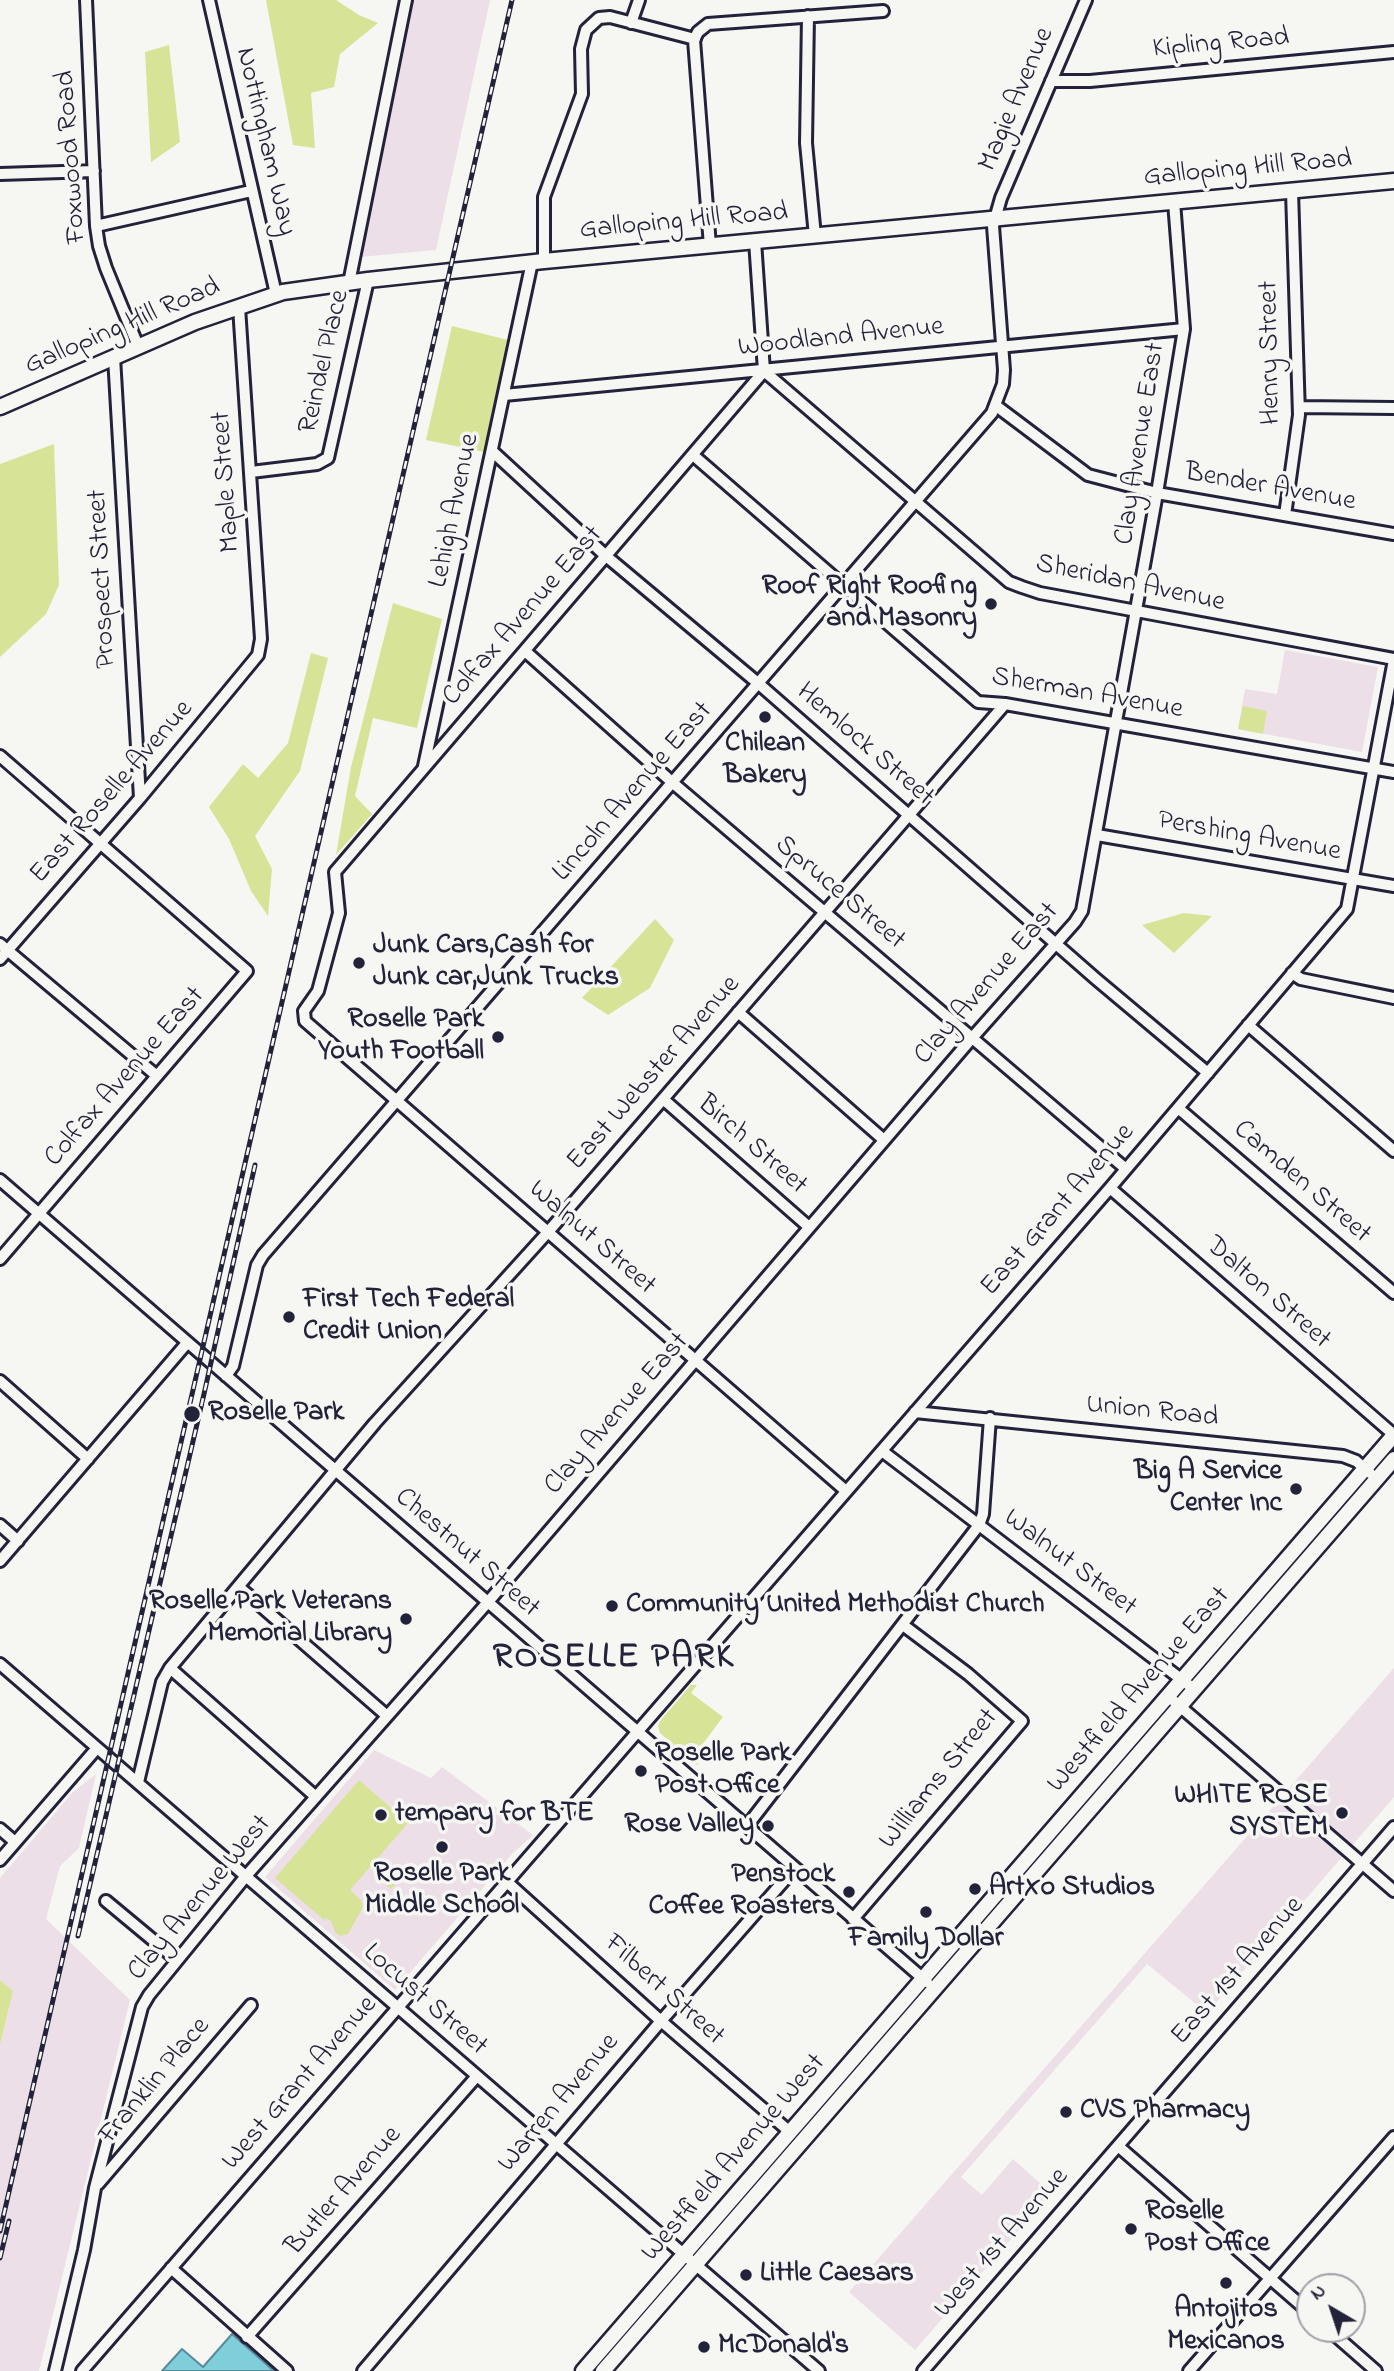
<!DOCTYPE html>
<style>
body{margin:0}
#map{position:relative;width:1394px;height:2371px;overflow:hidden;background:#f6f6f2;font-family:"Indie Flower",sans-serif}
canvas{display:block}
.north{position:absolute;left:1296px;top:2273px;width:70px;height:70px;box-sizing:border-box;background:#f6f6f2;border:2px solid #a1a1a9;border-radius:50%;rotate:321deg;font-size:19px;font-weight:700;line-height:28px;text-align:center;color:#22223b}
.north::after{content:'';display:block;margin:auto;width:24px;height:32px;background:#22223b;clip-path:polygon(50% 0,100% 100%,50% 72%,0 100%)}
</style>
<div id="map">
<canvas width="1394" height="2371"></canvas>
<div class="north">N</div>
</div>
<script>
const c = document.querySelector('canvas').getContext('2d');
c.lineJoin = 'round';
function fillPath(path, color) {
  c.fillStyle = color;
  c.fill(path, 'evenodd');
}
function shape(rows) {
  const path = new Path2D();
  for (const r of rows) {
    path.moveTo(r[0], r[1]);
    for (let i = 2; i < r.length; i += 2) path.lineTo(r[i], r[i + 1]);
  }
  return path;
}
function stroke(path, color, width, dash) {
  c.strokeStyle = color;
  c.lineWidth = width;
  c.lineCap = dash ? 'butt' : 'round';
  c.setLineDash(dash || []);
  c.stroke(path);
}
function label(font, color, halo, rows, align = 'center') {
  c.font = font + ' "Indie Flower",sans-serif';
  c.lineWidth = 7;
  c.setLineDash([]);
  c.textBaseline = 'middle';
  c.strokeStyle = halo;
  c.fillStyle = color;
  for (const [text, x, y, turn = 0] of rows) {
    c.save();
    c.translate(x, y);
    c.rotate((+turn || 0) * Math.PI / 180);
    c.textAlign = isNaN(turn) ? turn : align;
    if (halo) c.strokeText(text, 0, 0);
    c.fillText(text, 0, 0);
    c.restore();
  }
}
fillPath(shape([
 [409,0,490,0,436,250,349,258],
 [1285,650,1378,667,1362,752,1238,729,1245,689,1277,694],
 [1394,1668,1394,1797,1207,2013,1147,1964,961,2177,982,2195,1013,2159,1051,2193,915,2350,849,2292],
 [374,1750,431,1778,442,1767,533,1835,513,1853,395,1990,265,1877],
 [96,1774,79,1848,60,1866,46,1919,130,2000,39,2371,0,2371,0,2045,13,1991,0,1980,0,1878,73,1792]
]), '#ecdfe7');
fillPath(shape([
 [266,0,336,0,359,15,378,23,340,54,334,87,311,93,315,148,293,145],
 [169,45,180,142,151,162,145,52],
 [452,326,508,340,484,452,426,440],
 [54,444,59,585,46,614,0,657,0,464],
 [393,603,442,619,417,728,373,718,355,796,372,814,336,855,351,767],
 [311,653,328,658,300,771,255,836,272,869,268,916,251,891,229,839,209,807,243,764,258,778,288,743],
 [1243,706,1267,711,1263,734,1238,729],
 [1184,913,1212,916,1174,953,1142,925],
 [655,919,674,940,650,988,608,1015,582,998],
 [691,1685,697,1685,691,1693,723,1717,696,1753,702,1758,697,1765,660,1733,658,1726,660,1721],
 [359,1780,408,1823,350,1890,361,1900,363,1907,348,1934,340,1936,335,1932,331,1921,326,1918,324,1920,275,1878],
 [393,1866,403,1875,391,1889,381,1880],
 [0,1980,13,1991,0,2045]
]), '#d7e497');
const water = shape([
 [232,2334,274,2371,162,2371,182,2349,203,2367,232,2334]
]);
fillPath(water, '#7fcfda');
stroke(water, '#5a8a9a', 2);
const minor = shape([
 [86,0,96,226,99,246,106,268,138,346],
 [209,0,276,294],
 [808,16,806,143,815,236],
 [631,23,639,0],
 [1051,81,1090,81,1394,52],
 [0,174,94,171],
 [96,226,251,191],
 [755,241,764,371,335,872,339,913,318,991,304,1011,305,1021,846,1491],
 [710,246,694,40,698,32,708,24,883,11],
 [544,261,544,197,582,94,581,49,586,30,599,18,610,17,695,39],
 [349,283,406,0],
 [114,357,140,798],
 [764,371,1009,582,1022,587,1040,593,1394,659],
 [504,395,1184,329],
 [995,405,1088,475,1157,493,1394,534],
 [1299,407,1394,408],
 [492,451,606,556,759,684,1096,979,1208,1073],
 [693,455,978,702,1005,704,1394,772],
 [251,472,317,464,328,458,368,280],
 [1285,515,1299,415,1292,191],
 [525,651,673,783,1126,1169],
 [0,756,247,971,0,1259],
 [424,766,532,262],
 [1097,835,1394,886],
 [0,944,157,1076],
 [0,959,140,798,258,655,261,639,239,307],
 [1292,973,1301,979,1394,998],
 [738,1012,884,1140],
 [1248,1025,1394,1151],
 [663,1099,809,1227],
 [1178,1108,1394,1293],
 [0,1180,927,1982],
 [1110,1188,1394,1435],
 [226,1376,233,1366,257,1265,263,1255,992,413,1003,384,1004,370,993,226,1001,198,1086,0],
 [0,1381,88,1459],
 [915,1412,1343,1456,1356,1461,1370,1473],
 [882,1451,1194,1689],
 [0,1525,18,1541],
 [0,1561,187,1343],
 [239,1587,386,1715],
 [0,1664,819,2371],
 [170,1668,316,1797],
 [1168,1696,1394,1891],
 [138,1782,162,1682,170,1668,375,1423,548,1232,1005,704],
 [747,1826,979,1525,983,1514,990,1418],
 [0,1829,15,1842],
 [0,1860,97,1748],
 [507,1882,661,2021,790,2132],
 [106,1901,177,1960],
 [853,1919,1022,1721,968,1674,903,1625],
 [1118,2146,1310,2313],
 [98,2184,251,2005],
 [171,2268,287,2371],
 [1328,2329,1376,2371],
 [247,2337,477,2076],
 [55,2371,84,2250,95,2188,142,2007,149,1995,246,1876,488,1602,972,1038,1075,922,1082,911,1157,493,1184,329,1174,202],
 [82,2371,1110,1188,1347,909,1394,660],
 [363,2371,661,2021,795,1868],
 [923,2371,1394,1827],
 [1189,2371,1394,2137]
]);
const major = shape([
 [0,407,195,322,283,292,368,280,544,261,1394,181],
 [583,2371,1394,1435],
 [603,2371,1394,1459]
]);
stroke(minor, '#22223b', 16);
stroke(major, '#22223b', 19);
stroke(minor, '#f6f6f2', 10);
stroke(major, '#f6f6f2', 14);
const rail = shape([
 [78,1936,204,1394,255,1165],
 [0,2231,512,0],
 [0,2258,9,2221]
]);
stroke(rail, '#22223b', 5);
stroke(rail, '#f6f6f2', 2.5, [8]);
for (const [x, y, r, color] of [
 [991,604,7,"#22223b"],
 [765,717,7,"#22223b"],
 [359,963,7,"#22223b"],
 [498,1037,7,"#22223b"],
 [289,1317,7,"#22223b"],
 [192,1414,9,"#22223b"],
 [1296,1489,7,"#22223b"],
 [612,1606,7,"#22223b"],
 [406,1619,7,"#22223b"],
 [641,1771,7,"#22223b"],
 [1342,1813,7,"#22223b"],
 [381,1815,7,"#22223b"],
 [768,1826,7,"#22223b"],
 [442,1847,7,"#22223b"],
 [975,1889,7,"#22223b"],
 [849,1892,7,"#22223b"],
 [926,1912,7,"#22223b"],
 [1066,2112,7,"#22223b"],
 [1131,2229,7,"#22223b"],
 [746,2275,7,"#22223b"],
 [1226,2283,7,"#22223b"],
 [704,2347,7,"#22223b"]
]) {
  const dot = new Path2D();
  dot.arc(x, y, r, 0, 2 * Math.PI);
  c.fillStyle = color;
  c.fill(dot);
  stroke(dot, '#f6f6f2', 2.5);
}
label('28px', '#22223b', '#f6f6f2', [
 ["Kipling Road",1221,45,-5],
 ["Magie Avenue",1018,100,-67],
 ["Nottingham Way",264,142,77],
 ["Foxwood Road",73,157,-94],
 ["Galloping Hill Road",1248,170,-5],
 ["Galloping Hill Road",684,223,-5],
 ["Galloping Hill Road",123,328,-23],
 ["Woodland Avenue",841,339,-6],
 ["Henry Street",1272,353,-91],
 ["Reindel Place",326,362,-77],
 ["Clay Avenue East",1142,444,-81],
 ["Maple Street",228,482,-94],
 ["Bender Avenue",1270,489,10],
 ["Lehigh Avenue",456,511,-78],
 ["Prospect Street",104,579,-93],
 ["Sheridan Avenue",1130,585,12],
 ["Colfax Avenue East",524,617,-49],
 ["Sherman Avenue",1087,695,10],
 ["Hemlock Street",864,746,41],
 ["East Roselle Avenue",113,793,-49],
 ["Lincoln Avenue East",634,793,-49],
 ["Pershing Avenue",1249,838,10],
 ["Spruce Street",839,894,40],
 ["Clay Avenue East",988,985,-49],
 ["East Webster Avenue",655,1074,-49],
 ["Colfax Avenue East",126,1078,-49],
 ["Birch Street",751,1146,41],
 ["Camden Street",1301,1183,41],
 ["East Grant Avenue",1059,1211,-49],
 ["Walnut Street",591,1239,41],
 ["Dalton Street",1267,1294,41],
 ["Union Road",1152,1413,6],
 ["Clay Avenue East",618,1415,-49],
 ["Chestnut Street",466,1554,41],
 ["Walnut Street",1069,1564,37],
 ["Westfield Avenue East",1140,1691,-49],
 ["Williams Street",940,1780,-51],
 ["Clay Avenue West",201,1899,-50],
 ["East 1st Avenue",1239,1972,-49],
 ["Filbert Street",663,1991,42],
 ["Locust Street",424,2001,41],
 ["Franklin Place",156,2082,-50],
 ["West Grant Avenue",301,2084,-49],
 ["Warren Avenue",560,2104,-50],
 ["Westfield Avenue West",735,2159,-49],
 ["Butler Avenue",345,2192,-49],
 ["West 1st Avenue",1003,2244,-49]
]);
label('bold 28px', '#22223b', '#f6f6f2', [
 ["Roof Right Roofing",977,588,"right"],
 ["and Masonry",977,620,"right"],
 ["Chilean",765,745,"center"],
 ["Bakery",765,777,"center"],
 ["Junk Cars,Cash for",373,947],
 ["Junk car,Junk Trucks",373,979],
 ["Roselle Park",484,1021,"right"],
 ["Youth Football",484,1053,"right"],
 ["First Tech Federal",303,1301],
 ["Credit Union",303,1333],
 ["Roselle Park",208,1414],
 ["Big A Service",1282,1473,"right"],
 ["Center Inc",1282,1505,"right"],
 ["Roselle Park Veterans",392,1603,"right"],
 ["Memorial Library",392,1635,"right"],
 ["Community United Methodist Church",626,1606],
 ["Roselle Park",655,1755],
 ["Post Office",655,1787],
 ["WHITE ROSE",1328,1797,"right"],
 ["SYSTEM",1328,1829,"right"],
 ["tempary for BTE",395,1815],
 ["Rose Valley",754,1826,"right"],
 ["Roselle Park",442,1875,"center"],
 ["Middle School",442,1907,"center"],
 ["Penstock",835,1876,"right"],
 ["Coffee Roasters",835,1908,"right"],
 ["ArtXo Studios",989,1889],
 ["Family Dollar",926,1940,"center"],
 ["CVS Pharmacy",1080,2112],
 ["Roselle",1145,2213],
 ["Post Office",1145,2245],
 ["Little Caesars",760,2275],
 ["Antojitos",1226,2311,"center"],
 ["Mexicanos",1226,2343,"center"],
 ["McDonald's",718,2347]
], 'left');
c.letterSpacing = '2px';
label('bold 35px', '#22223b', '#f6f6f2', [
 ["ROSELLE PARK",614,1660]
]);
c.letterSpacing = '0px';
</script>
